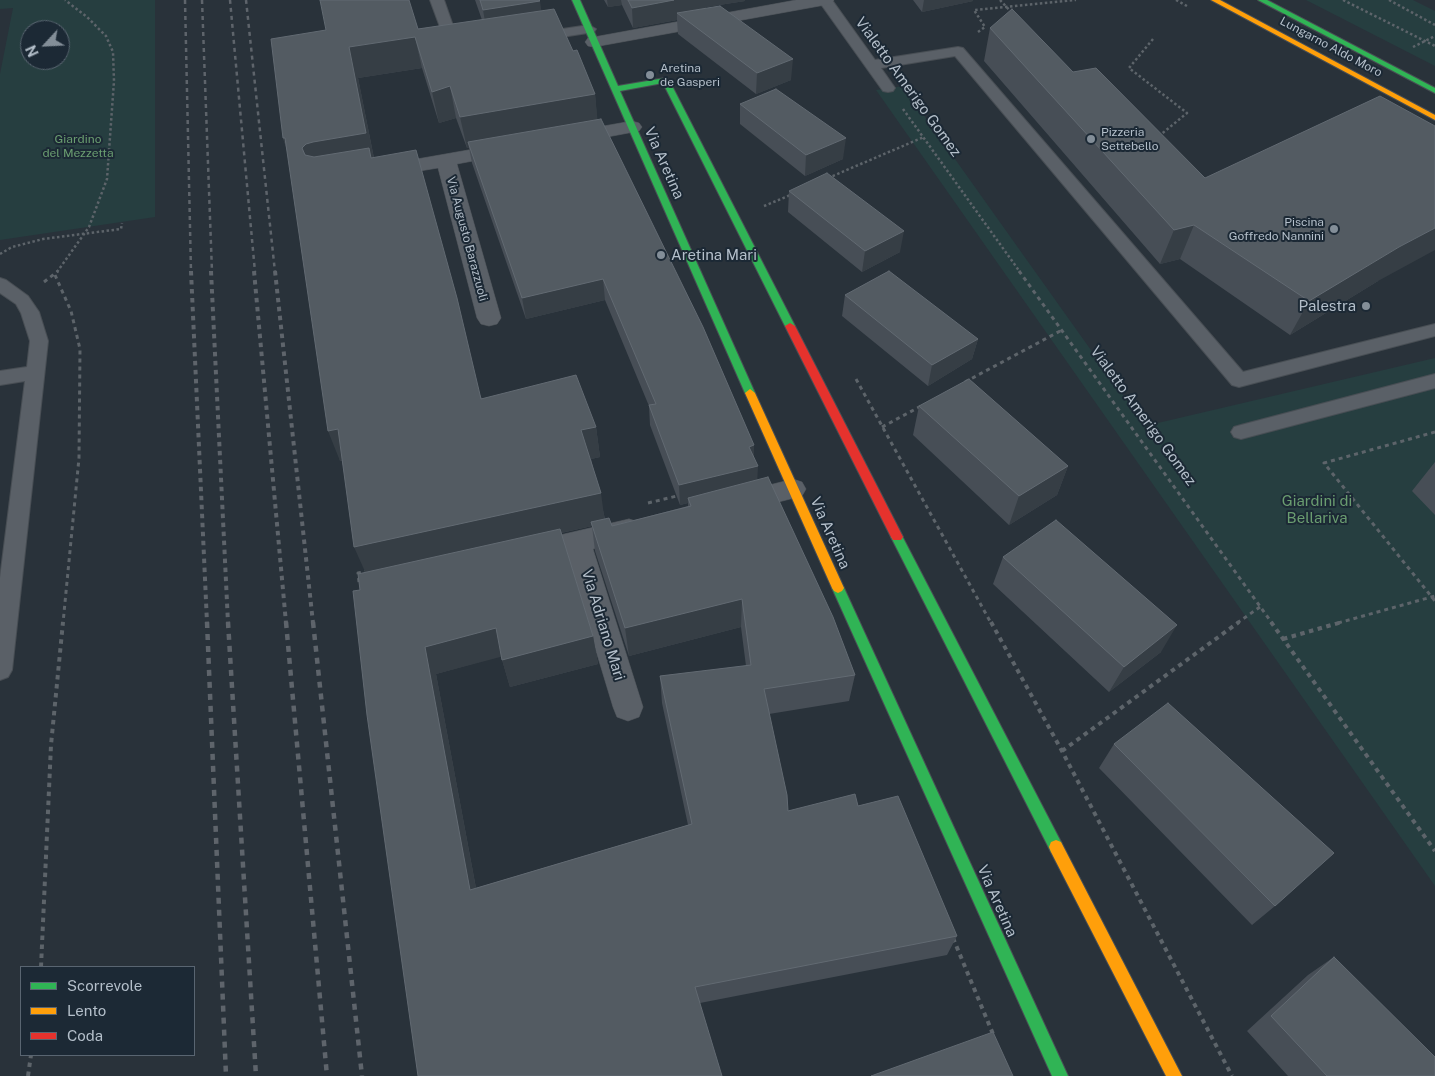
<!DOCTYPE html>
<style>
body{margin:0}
#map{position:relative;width:1435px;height:1076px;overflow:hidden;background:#29323a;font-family:"Public Sans",sans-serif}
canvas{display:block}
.legend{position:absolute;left:20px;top:966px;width:175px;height:90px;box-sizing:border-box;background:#1c2935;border:1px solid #596571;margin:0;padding:6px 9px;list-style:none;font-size:15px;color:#b4bfca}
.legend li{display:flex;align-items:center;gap:10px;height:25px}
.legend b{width:25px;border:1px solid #596571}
.north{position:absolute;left:20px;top:20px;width:50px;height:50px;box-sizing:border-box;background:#1c2935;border:1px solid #596571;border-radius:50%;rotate:245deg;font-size:14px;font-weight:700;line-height:20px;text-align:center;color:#b4bfca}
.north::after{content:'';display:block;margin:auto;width:18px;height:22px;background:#838e98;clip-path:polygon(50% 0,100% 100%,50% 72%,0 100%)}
</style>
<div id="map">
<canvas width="1435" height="1076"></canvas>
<ul class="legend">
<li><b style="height:6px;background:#30b455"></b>Scorrevole</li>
<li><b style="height:6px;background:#ff9f0a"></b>Lento</li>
<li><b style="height:6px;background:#e5322d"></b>Coda</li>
</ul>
<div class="north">N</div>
</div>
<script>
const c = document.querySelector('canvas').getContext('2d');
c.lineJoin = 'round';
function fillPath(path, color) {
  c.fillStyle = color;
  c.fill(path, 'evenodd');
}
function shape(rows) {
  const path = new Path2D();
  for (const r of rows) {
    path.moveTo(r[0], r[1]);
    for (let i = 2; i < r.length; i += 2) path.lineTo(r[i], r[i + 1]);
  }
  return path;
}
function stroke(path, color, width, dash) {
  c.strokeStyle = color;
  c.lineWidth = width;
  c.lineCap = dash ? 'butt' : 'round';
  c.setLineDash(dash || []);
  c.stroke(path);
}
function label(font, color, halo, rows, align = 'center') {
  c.font = font + ' "Public Sans",sans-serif';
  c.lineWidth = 4;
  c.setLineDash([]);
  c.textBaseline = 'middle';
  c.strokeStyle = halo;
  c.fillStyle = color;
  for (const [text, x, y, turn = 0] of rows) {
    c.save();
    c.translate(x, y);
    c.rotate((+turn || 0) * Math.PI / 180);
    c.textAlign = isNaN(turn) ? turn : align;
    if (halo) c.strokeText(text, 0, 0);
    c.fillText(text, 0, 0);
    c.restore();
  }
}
fillPath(shape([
 [0,0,155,0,155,217,0,240,0,74,13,8,0,9],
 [30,30,60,30,60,60,30,60],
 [1306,0,1413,0,1435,11,1435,66],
 [903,86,1145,426,1435,358,1435,886,876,90]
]), '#263e40');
const lane = shape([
 [430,0,444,0,458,40,466,42,468,45,466,48,461,49,447,46,430,0],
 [818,0,832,0,875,60,958,47,963,48,1243,372,1435,324,1435,336,1239,387,1232,385,955,56,881,68,895,88,893,91,888,92,883,91,818,0],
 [589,25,596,29,594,32,536,41,529,37,536,33,589,25],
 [0,278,6,280,28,296,39,312,48,341,12,670,8,677,0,680,0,578,25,381,0,385,0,371,27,367,30,341,21,313,16,304,0,293,0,278],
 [1435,374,1435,388,1241,439,1234,437,1231,432,1234,427,1241,425,1435,374]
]);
const street = shape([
 [796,0,834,0,831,4,825,5,594,47,588,46,585,42,588,38,594,37,796,0],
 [632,121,639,123,642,127,639,131,570,144,563,142,560,138,563,134,570,132,632,121],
 [508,143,515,145,518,149,515,153,457,164,501,318,497,324,489,326,481,324,477,318,438,168,383,177,376,175,373,171,376,167,383,165,508,143],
 [793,479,802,482,806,489,802,496,739,512,730,509,726,502,730,495,793,479],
 [629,519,639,522,643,530,639,538,593,549,643,707,639,717,628,721,617,717,613,707,567,555,530,564,520,561,516,553,520,545,530,542,629,519]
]);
const fast = shape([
 [572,0,580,0,618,86,665,78,669,80,795,326,790,329,785,326,663,83,620,91,755,393,754,396,750,397,745,393,572,0],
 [1258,0,1267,0,1435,88,1435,93,1258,0],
 [897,533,901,534,1061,842,1063,847,1061,852,1056,854,1051,852,891,537,893,534,897,533],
 [838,583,842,585,844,588,1068,1076,1052,1076,832,588,834,585,838,583]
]);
const slow = shape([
 [1211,0,1220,0,1435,115,1435,120,1211,0],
 [750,389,755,393,844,588,842,591,838,593,834,591,832,588,745,393,750,389],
 [1056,840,1061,842,1182,1076,1166,1076,1051,852,1049,847,1051,842,1056,840]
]);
const jam = shape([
 [790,323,795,326,903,537,901,540,893,540,891,537,785,326,790,323]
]);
stroke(lane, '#484e54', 2);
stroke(street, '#484e54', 1);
stroke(fast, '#484e54', 2);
stroke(slow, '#484e54', 2);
stroke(jam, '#484e54', 2);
stroke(shape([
 [1176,0,1187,6],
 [1343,0,1435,46],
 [1389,0,1435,25],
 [978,32,985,27,974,10,1076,0],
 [1153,39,1129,68,1187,113,1159,136],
 [1413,47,1435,36],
 [903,109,1020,272],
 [828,178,924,137],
 [764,206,793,194],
 [0,254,12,247,43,239,121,229,122,223],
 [57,272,89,227,107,179,114,81,113,52,106,36,87,17,65,0]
]), '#5d646a', 2.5, [2.5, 2.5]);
stroke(shape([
 [1019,271,1272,623],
 [55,275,71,311,80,349,79,458,63,623],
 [44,282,58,271],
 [856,379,991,623],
 [965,382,1062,330],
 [882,427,923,405],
 [1435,432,1324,463,1435,601],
 [648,503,681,495],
 [359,582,358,573,367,571],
 [1237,623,1260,607],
 [1338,623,1435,596]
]), '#5d646a', 3, [4, 4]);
stroke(shape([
 [991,622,1062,751,1232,1076],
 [1271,622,1435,851],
 [1283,639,1342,622],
 [1062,751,1239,622],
 [953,938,993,1034],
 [41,967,51,745,63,622],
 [28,1076,31,1055]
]), '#5d646a', 4, [4.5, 4.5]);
fillPath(lane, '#5a6067');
fillPath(street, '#5a6067');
fillPath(fast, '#30b455');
fillPath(slow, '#ff9f0a');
fillPath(jam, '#e5322d');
stroke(shape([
 [185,0,191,272],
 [202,0,212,272],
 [230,0,255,272],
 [246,0,275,272]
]), '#5e646b', 2.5, [4, 4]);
stroke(shape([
 [191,271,207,623],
 [211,271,228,623],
 [254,271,286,623],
 [275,271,313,623]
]), '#5e646b', 4, [4.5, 4.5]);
stroke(shape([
 [207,622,226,1076],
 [228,622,256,1076],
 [286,622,327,1076],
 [313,622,362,1076]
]), '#5e646b', 4.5, [6, 6]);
stroke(shape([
 [1000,0,1013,14]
]), '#5d646a', 2.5, [2.5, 2.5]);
fillPath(shape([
 [475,0,539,0,541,11,573,51,595,94,597,119,754,457,757,480,855,675,849,701,769,714,788,811,858,806,957,936,947,955,700,1003,418,1076,360,590,366,573,342,461,340,461,287,150,283,138,418,29,482,20],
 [422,68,439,123,456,118,467,148,469,148,472,163,526,319,605,300,649,406,650,425,680,505,688,503,688,506,612,526,605,519,591,459,600,457,596,427,482,399,374,158,358,78],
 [592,526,595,551,629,656,741,627,746,666,660,676,662,703,688,825,476,888,436,674,501,656,510,687,598,664,593,636,561,533],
 [604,0,745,0,745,1,706,7,706,8,791,80,756,94,678,34,677,20,633,28,622,5,608,7],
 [913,0,973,0,973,1,922,12],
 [990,28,1073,72,1205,178,1378,281,1290,335,1180,259,1160,264,984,61],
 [740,104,843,159,805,176,740,124],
 [789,191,900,252,862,272,788,212],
 [845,295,978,339,972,359,928,386,842,316],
 [919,406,1068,466,1057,495,1009,525,913,435],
 [1435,462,1435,515,1412,491],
 [1003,557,1161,652,1109,692,993,584],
 [1114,744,1275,906,1252,925,1099,768],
 [1334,957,1435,1076,1288,1076,1247,1031,1308,975]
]), '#474e56');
fillPath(shape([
 [607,0,621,0,622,5,608,7],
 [674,0,745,0,745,1,706,7,706,15,677,13,677,20,633,28,632,8],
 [924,0,973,0,973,1,922,12],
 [540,1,544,30,488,39,483,10],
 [415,37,422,68,358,78,375,164,316,175,302,148,306,144,313,142,349,47],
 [793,59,791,80,756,94,757,73],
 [450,86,456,118,439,123,432,92],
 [595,94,598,125,468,142,469,148,467,148,460,117],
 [283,138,285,138,294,170],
 [846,138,843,159,805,176,806,155],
 [1194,225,1180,259,1160,264,1174,230],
 [1435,228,1435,250,1378,281,1290,335,1309,301,1399,247],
 [904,231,900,252,862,272,865,251],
 [603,279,605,300,526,319,522,298],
 [978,339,972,359,928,386,932,365],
 [596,427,600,457,586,460,581,430],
 [338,429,350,459,340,461,328,431],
 [754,445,754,465,749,447],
 [758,466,757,486,688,498,688,503,680,505,679,485],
 [1068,466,1057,495,1009,525,1019,496],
 [601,493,605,523,591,522,592,526,367,576,354,547],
 [742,599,741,627,629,656,625,628],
 [1177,625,1161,652,1109,692,1124,667],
 [496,628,504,656,436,674,480,910,470,890,425,647],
 [593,636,598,664,510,687,502,660]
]), '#363e45');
const building = shape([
 [320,0,409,0,418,29,554,9,573,51,577,50,595,94,460,117,450,86,432,92,415,37,349,47,366,133,313,142,306,144,302,148,305,155,314,157,369,148,371,158,416,150,457,298,481,399,576,375,596,427,581,430,601,493,354,547,338,429,328,431,285,138,283,138,271,39,326,30,320,0],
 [480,0,539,0,540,1,483,10,480,0],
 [628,0,674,0,632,8,628,0],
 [720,6,793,59,757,73,677,13,720,6],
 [1012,9,1073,72,1096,68,1205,178,1380,96,1435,126,1435,228,1399,247,1309,301,1194,225,1174,230,990,28,1012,9],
 [776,89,846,138,806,155,740,104,776,89],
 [601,119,703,327,754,445,749,447,758,466,679,485,649,405,656,404,603,279,522,298,468,142,601,119],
 [827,173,904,231,865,251,789,191,827,173],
 [889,271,978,339,932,365,845,295,889,271],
 [969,379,1068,466,1019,496,919,406,969,379],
 [768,477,833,617,855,675,764,689,787,795,788,811,855,794,858,806,898,796,957,936,695,987,722,1076,418,1076,367,715,353,591,360,590,358,574,560,529,593,636,502,660,496,628,425,647,470,890,692,824,660,676,751,665,742,599,625,628,591,522,609,518,612,526,691,506,688,498,768,477],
 [1056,520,1177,625,1124,667,1003,557,1056,520],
 [1168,703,1334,853,1275,906,1114,744,1168,703],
 [1334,957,1435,1057,1435,1076,1327,1076,1271,1016,1334,957],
 [993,1032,1013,1076,871,1076,993,1032]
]);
fillPath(building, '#535b62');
stroke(building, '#626a72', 1);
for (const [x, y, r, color] of [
 [650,75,5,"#838e98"],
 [1091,139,5,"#838e98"],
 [1334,229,5,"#838e98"],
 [661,255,5,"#838e98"],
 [1366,306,5,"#838e98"]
]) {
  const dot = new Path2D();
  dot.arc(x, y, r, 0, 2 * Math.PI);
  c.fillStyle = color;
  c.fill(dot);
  stroke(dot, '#1c2935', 2);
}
label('12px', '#b4bfca', '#1c2935', [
 ["Lungarno Aldo Moro",1331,47,28],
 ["Via Augusto Barazzuoli",467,239,75]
]);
label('12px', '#b4bfca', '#1c2935', [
 ["Aretina",660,68],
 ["de Gasperi",660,82],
 ["Pizzeria",1101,132],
 ["Settebello",1101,146],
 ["Piscina",1324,222,"right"],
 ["Goffredo Nannini",1324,236,"right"]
], 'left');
label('12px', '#6a9d70', '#1c2935', [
 ["Giardino",78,139],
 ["del Mezzetta",78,153]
]);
label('15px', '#b4bfca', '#1c2935', [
 ["Vialetto Amerigo Gomez",908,87,54],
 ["Via Aretina",664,163,66],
 ["Vialetto Amerigo Gomez",1143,416,54],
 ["Via Aretina",830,533,66],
 ["Via Adriano Mari",603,625,73],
 ["Via Aretina",997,901,66]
]);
label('15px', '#b4bfca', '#1c2935', [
 ["Aretina Mari",671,255],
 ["Palestra",1356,306,"right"]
], 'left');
label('15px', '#6a9d70', '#1c2935', [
 ["Giardini di",1317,501],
 ["Bellariva",1317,518]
]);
</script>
